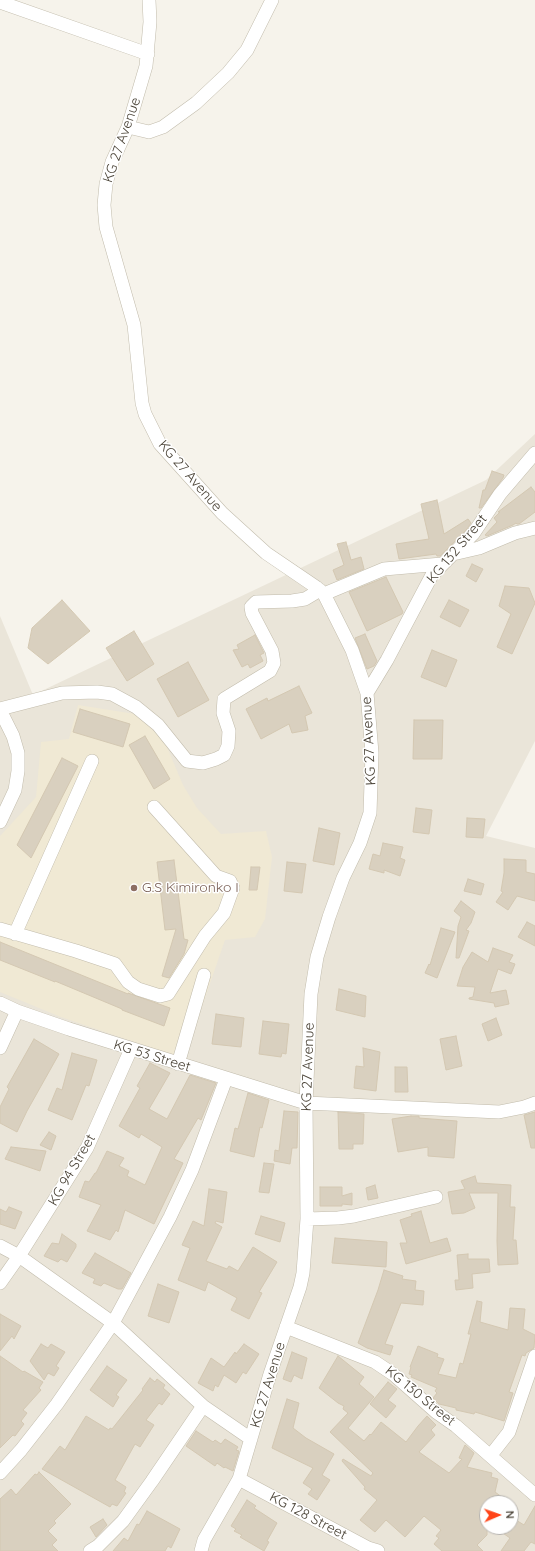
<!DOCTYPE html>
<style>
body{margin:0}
#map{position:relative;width:535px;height:1551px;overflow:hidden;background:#f6f3eb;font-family:Quicksand,sans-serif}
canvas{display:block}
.north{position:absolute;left:479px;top:1495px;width:40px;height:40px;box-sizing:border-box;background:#fff;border:1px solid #b7b4af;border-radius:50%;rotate:88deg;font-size:11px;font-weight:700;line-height:16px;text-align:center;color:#4b4438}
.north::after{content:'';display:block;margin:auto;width:14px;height:18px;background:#ff4519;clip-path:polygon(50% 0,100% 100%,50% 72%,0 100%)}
</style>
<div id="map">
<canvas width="535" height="1551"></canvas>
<div class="north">N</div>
</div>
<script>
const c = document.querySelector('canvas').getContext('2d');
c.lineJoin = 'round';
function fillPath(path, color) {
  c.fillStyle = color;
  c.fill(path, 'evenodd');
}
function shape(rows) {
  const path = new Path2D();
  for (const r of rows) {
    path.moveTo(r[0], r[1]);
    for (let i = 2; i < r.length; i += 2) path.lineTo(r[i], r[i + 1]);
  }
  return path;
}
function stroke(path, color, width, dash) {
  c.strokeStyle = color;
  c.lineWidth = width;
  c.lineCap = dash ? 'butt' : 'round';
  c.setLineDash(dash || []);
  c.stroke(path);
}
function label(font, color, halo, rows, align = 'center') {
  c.font = font + ' Quicksand,sans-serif';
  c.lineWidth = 3;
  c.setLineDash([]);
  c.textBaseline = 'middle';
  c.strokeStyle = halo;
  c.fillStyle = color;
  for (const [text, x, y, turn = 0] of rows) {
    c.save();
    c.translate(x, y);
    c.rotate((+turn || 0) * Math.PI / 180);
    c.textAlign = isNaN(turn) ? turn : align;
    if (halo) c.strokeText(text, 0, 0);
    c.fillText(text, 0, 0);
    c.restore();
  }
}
fillPath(shape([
 [535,434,535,741,486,836,535,848,535,1551,0,1551,0,616,33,695,486,480],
 [487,1503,511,1503,511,1527,487,1527]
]), '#eae5d9');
fillPath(shape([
 [78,705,135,714,164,740,183,785,197,808,221,834,266,831,272,857,265,919,255,937,225,940,184,1059,61,1017,0,992,0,836,36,797,41,742,69,739]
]), '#f0e9d4');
const building = shape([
 [492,471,504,475,503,478,481,508,479,508,483,490,485,490,492,471],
 [531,487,535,492,535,512,519,524,517,524,516,523,513,525,487,536,485,535,497,522,494,518,500,512,498,512,531,487],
 [437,500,444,534,468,519,471,523,467,529,440,556,437,556,436,554,399,559,396,544,429,539,421,504,437,500],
 [346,542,351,560,361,557,364,569,337,580,333,570,344,565,337,544,346,542],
 [472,564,483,569,476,582,466,576,472,564],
 [386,577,403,612,402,614,367,631,349,592,386,577],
 [505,586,529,588,535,603,512,654,497,647,511,614,499,606,505,586],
 [62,600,90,631,48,664,28,648,32,628,62,600],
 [449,600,469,610,460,627,440,617,449,600],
 [134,631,154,664,127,681,106,648,134,631],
 [365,634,377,661,374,666,367,669,355,638,365,634],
 [255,635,264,653,260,655,263,661,250,668,248,664,242,667,233,650,239,649,237,645,255,635],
 [432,650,457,660,446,687,421,677,432,650],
 [188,662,209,700,178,717,157,679,188,662],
 [299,686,312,713,305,716,308,730,292,733,289,724,261,739,246,709,267,698,268,701,299,686],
 [80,709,130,724,123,747,73,732,80,709],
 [414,720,443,720,442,759,413,759,414,720],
 [145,736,170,779,154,789,129,745,145,736],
 [62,758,78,766,31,858,17,845,62,758],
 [416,808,432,810,429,834,413,832,416,808],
 [467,818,485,819,483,838,466,837,467,818],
 [319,828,340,833,334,865,313,861,319,828],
 [383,843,403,847,400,858,405,860,400,876,384,870,384,873,369,869,373,854,380,856,383,843],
 [504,859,526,860,526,872,535,874,535,901,517,896,508,910,496,902,503,892,501,891,504,873,504,859],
 [174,860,184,939,188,940,184,954,169,978,162,976,176,929,165,930,157,862,174,860],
 [287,862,306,864,302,893,284,891,287,862],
 [251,867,260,867,257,890,249,890,251,867],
 [468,879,484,884,481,895,464,891,468,879],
 [461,901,475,912,471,923,466,930,469,931,459,958,456,958,458,926,461,917,454,911,461,901],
 [527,922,535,926,535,946,518,937,527,922],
 [441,928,455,932,437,978,425,973,429,964,430,965,441,928],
 [0,942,128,994,128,993,170,1008,164,1026,122,1010,122,1009,55,981,55,982,0,960,0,942],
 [493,948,513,955,509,962,515,964,511,974,498,969,490,993,506,990,509,1004,495,1007,494,1003,469,999,469,998,473,997,475,987,457,986,463,967,472,952,488,962,493,948],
 [339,989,366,996,365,1017,336,1010,339,989],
 [216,1014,244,1018,241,1047,212,1044,216,1014],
 [496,1018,502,1035,488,1041,482,1024,496,1018],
 [263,1021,289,1024,286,1054,282,1053,281,1057,259,1054,263,1021],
 [456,1036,462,1066,446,1070,440,1039,456,1036],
 [34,1039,59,1054,27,1111,17,1132,0,1123,0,1107,9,1089,7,1087,34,1039],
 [363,1048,380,1052,376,1091,354,1088,356,1066,364,1067,363,1048],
 [72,1053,97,1060,89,1086,86,1085,72,1120,48,1110,57,1088,62,1090,72,1053],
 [150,1063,170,1073,149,1109,167,1119,190,1075,216,1083,201,1120,198,1118,174,1159,183,1163,154,1224,125,1210,118,1232,116,1230,110,1240,87,1231,101,1205,79,1197,85,1181,89,1182,95,1173,96,1173,107,1151,124,1158,119,1166,129,1171,127,1176,145,1185,162,1147,141,1134,139,1138,119,1126,140,1088,137,1086,150,1063],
 [395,1067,407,1067,408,1092,395,1092,395,1067],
 [248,1093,269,1100,262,1128,260,1127,254,1157,230,1151,235,1128,238,1129,248,1093],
 [284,1111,298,1112,297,1148,292,1148,290,1164,274,1161,275,1150,279,1151,284,1111],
 [338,1112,364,1114,363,1144,353,1144,353,1149,339,1149,338,1112],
 [535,1112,535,1148,531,1148,524,1115,535,1112],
 [411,1116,419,1116,419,1118,457,1121,454,1158,428,1156,428,1147,398,1152,392,1119,411,1116],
 [49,1132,56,1136,51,1150,40,1145,49,1132],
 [11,1147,46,1151,40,1171,5,1159,11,1147],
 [264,1163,274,1164,269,1193,259,1192,264,1163],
 [475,1176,477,1183,511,1185,510,1207,515,1207,513,1240,516,1240,518,1264,498,1265,497,1241,498,1193,469,1193,475,1208,464,1213,452,1214,448,1192,465,1189,461,1181,475,1176],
 [375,1185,378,1198,368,1200,366,1188,375,1185],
 [320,1187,342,1187,342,1196,352,1193,352,1205,342,1204,342,1206,320,1206,320,1187],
 [209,1189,227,1192,223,1223,216,1221,215,1223,222,1227,206,1261,227,1269,229,1266,238,1271,253,1247,277,1262,259,1292,262,1293,249,1319,231,1310,237,1298,208,1282,205,1291,178,1280,190,1248,182,1245,193,1221,204,1226,209,1189],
 [9,1207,22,1212,15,1229,0,1224,0,1209,6,1212,9,1207],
 [421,1211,430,1243,447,1238,451,1251,406,1264,400,1243,407,1243,400,1220,412,1216,411,1214,421,1211],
 [261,1216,285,1223,280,1242,255,1234,261,1216],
 [62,1234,76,1244,76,1247,67,1262,61,1259,58,1262,44,1256,52,1243,59,1244,62,1234],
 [335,1238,387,1242,386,1267,332,1263,335,1238],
 [95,1253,131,1273,122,1289,118,1289,104,1283,101,1286,93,1283,95,1279,82,1273,95,1253],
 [468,1254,468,1259,489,1259,490,1272,472,1274,473,1288,456,1290,455,1280,459,1280,457,1255,468,1254],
 [384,1270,403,1276,402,1279,416,1281,415,1290,424,1291,423,1305,401,1303,385,1344,393,1346,390,1355,367,1348,358,1343,378,1290,384,1270],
 [158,1284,179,1292,169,1323,148,1316,158,1284],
 [477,1301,482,1302,480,1322,508,1330,510,1308,525,1309,523,1329,535,1335,534,1348,526,1353,525,1356,522,1355,509,1392,513,1393,504,1421,475,1412,474,1414,456,1410,456,1408,439,1404,433,1398,437,1393,435,1391,437,1388,411,1377,412,1375,409,1374,411,1367,410,1367,418,1346,438,1354,437,1357,444,1359,438,1374,456,1378,460,1363,463,1364,471,1334,468,1334,477,1301],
 [0,1314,21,1326,14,1339,12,1336,0,1351,0,1314],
 [41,1344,48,1348,51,1344,65,1352,56,1366,59,1368,54,1376,48,1373,44,1380,30,1361,41,1344],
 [244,1344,259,1354,246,1374,243,1372,236,1383,224,1375,218,1387,215,1385,213,1391,198,1383,211,1358,224,1367,235,1352,236,1354,244,1344],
 [292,1352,307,1358,302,1379,294,1375,291,1382,283,1379,292,1352],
 [0,1356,23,1372,24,1371,43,1382,39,1388,41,1390,23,1410,27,1413,21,1421,24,1424,15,1436,13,1435,0,1448,0,1356],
 [338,1356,364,1377,359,1384,374,1397,348,1428,364,1441,370,1434,371,1435,381,1422,406,1442,418,1426,427,1416,436,1425,431,1430,435,1435,419,1452,449,1473,462,1459,459,1458,465,1445,474,1453,467,1467,492,1473,491,1477,498,1479,495,1492,510,1503,487,1503,487,1535,477,1545,483,1551,442,1551,434,1544,439,1538,436,1536,441,1530,424,1516,405,1537,386,1520,375,1532,360,1520,377,1500,364,1489,365,1487,342,1461,343,1459,371,1476,373,1473,330,1432,348,1413,343,1409,344,1406,338,1403,319,1388,338,1356],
 [107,1366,127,1380,116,1395,119,1397,113,1407,90,1390,107,1366],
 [150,1378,155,1382,157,1379,165,1385,163,1388,170,1394,162,1405,159,1403,146,1420,154,1425,140,1447,135,1444,115,1480,126,1487,124,1492,126,1493,117,1506,112,1504,110,1507,42,1469,60,1446,65,1450,86,1416,109,1430,110,1428,112,1429,143,1390,142,1389,150,1378],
 [388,1382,397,1389,388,1400,396,1406,386,1418,370,1404,388,1382],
 [287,1399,299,1403,293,1428,306,1438,334,1454,322,1475,330,1480,317,1500,308,1494,312,1489,303,1483,313,1468,272,1448,287,1399],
 [196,1431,213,1442,215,1440,221,1444,225,1439,238,1447,236,1450,239,1451,233,1471,225,1467,224,1468,217,1463,215,1466,186,1446,196,1431],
 [39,1472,71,1504,54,1521,56,1523,48,1531,57,1540,52,1545,58,1551,0,1551,0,1499,11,1489,16,1495,35,1474,37,1475,39,1472],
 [247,1500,256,1506,254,1508,277,1523,267,1541,269,1542,264,1551,240,1537,242,1535,234,1531,236,1529,231,1526,247,1500],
 [535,1506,535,1544,531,1542,524,1551,501,1551,510,1538,494,1527,511,1527,511,1517,524,1525,535,1506],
 [147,1511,180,1529,171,1548,168,1546,165,1551,113,1551,124,1538,128,1541,137,1524,139,1525,147,1511],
 [103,1519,107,1525,96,1537,90,1527,103,1519]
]);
fillPath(building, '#d9d0bf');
stroke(building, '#d4c8b2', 1);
const minor = shape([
 [149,0,150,22,146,66,128,127,112,162,106,184,104,205,106,227,134,325,142,403,145,414,160,444,222,513,266,553,316,587,324,594,352,650,367,693,372,753,370,813,360,843,343,878,329,917,317,957,311,994,306,1103,307,1219,303,1273,300,1287,270,1374,239,1479,204,1540,201,1551],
 [0,2,148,54],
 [128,127,149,132,163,127,196,103,228,73,247,50,272,0],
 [453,554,479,548,515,533,535,528],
 [324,594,384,569,442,564],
 [367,693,387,660,432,575,473,534,500,494,535,453],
 [0,709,62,693,97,692,112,694,136,707,158,725,187,761,203,763,216,759,224,755,228,746,229,731,223,713,224,699,270,671,274,663,272,651,252,613,251,607,256,602,292,601,305,599,320,590],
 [0,710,13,736,18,753,18,771,15,790,0,822],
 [0,929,76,951,115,964,128,982,138,989,160,996,168,994,205,936,224,913,233,888,230,881,216,876,154,807],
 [15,934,92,761],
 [0,1003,17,1011,69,1029,306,1103,499,1112,524,1107,535,1103],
 [0,1048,17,1011],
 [178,1064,204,975],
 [307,1219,338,1218,354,1216,436,1197],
 [0,1246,19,1256,113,1323,203,1406,251,1439],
 [0,1283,19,1256,87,1148,131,1049],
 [286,1327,375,1362,393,1374,436,1412,456,1426,535,1495],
 [491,1455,509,1432,535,1356],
 [0,1473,21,1450,57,1404,113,1323,170,1217,192,1170,226,1079],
 [239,1479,368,1548,378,1551],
 [90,1551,98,1546,123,1521,152,1481,203,1406]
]);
stroke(minor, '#c2bcac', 14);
stroke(minor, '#fff', 13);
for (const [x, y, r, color] of [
 [134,888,4,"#8d6e63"]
]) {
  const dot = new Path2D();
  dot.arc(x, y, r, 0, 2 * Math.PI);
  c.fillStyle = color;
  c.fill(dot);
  stroke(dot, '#fff', 1.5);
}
label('14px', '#4b4438', '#fff', [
 ["KG 27 Avenue",122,140,-71],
 ["KG 27 Avenue",190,476,49],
 ["KG 132 Street",457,549,-50],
 ["KG 27 Avenue",369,741,-93],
 ["KG 53 Street",152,1056,17],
 ["KG 27 Avenue",308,1067,-88],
 ["KG 94 Street",72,1170,-60],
 ["KG 27 Avenue",268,1385,-73],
 ["KG 130 Street",420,1396,39],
 ["KG 128 Street",308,1516,28]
]);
label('14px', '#785e54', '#fff', [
 ["G.S Kimironko I",142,888]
], 'left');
</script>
